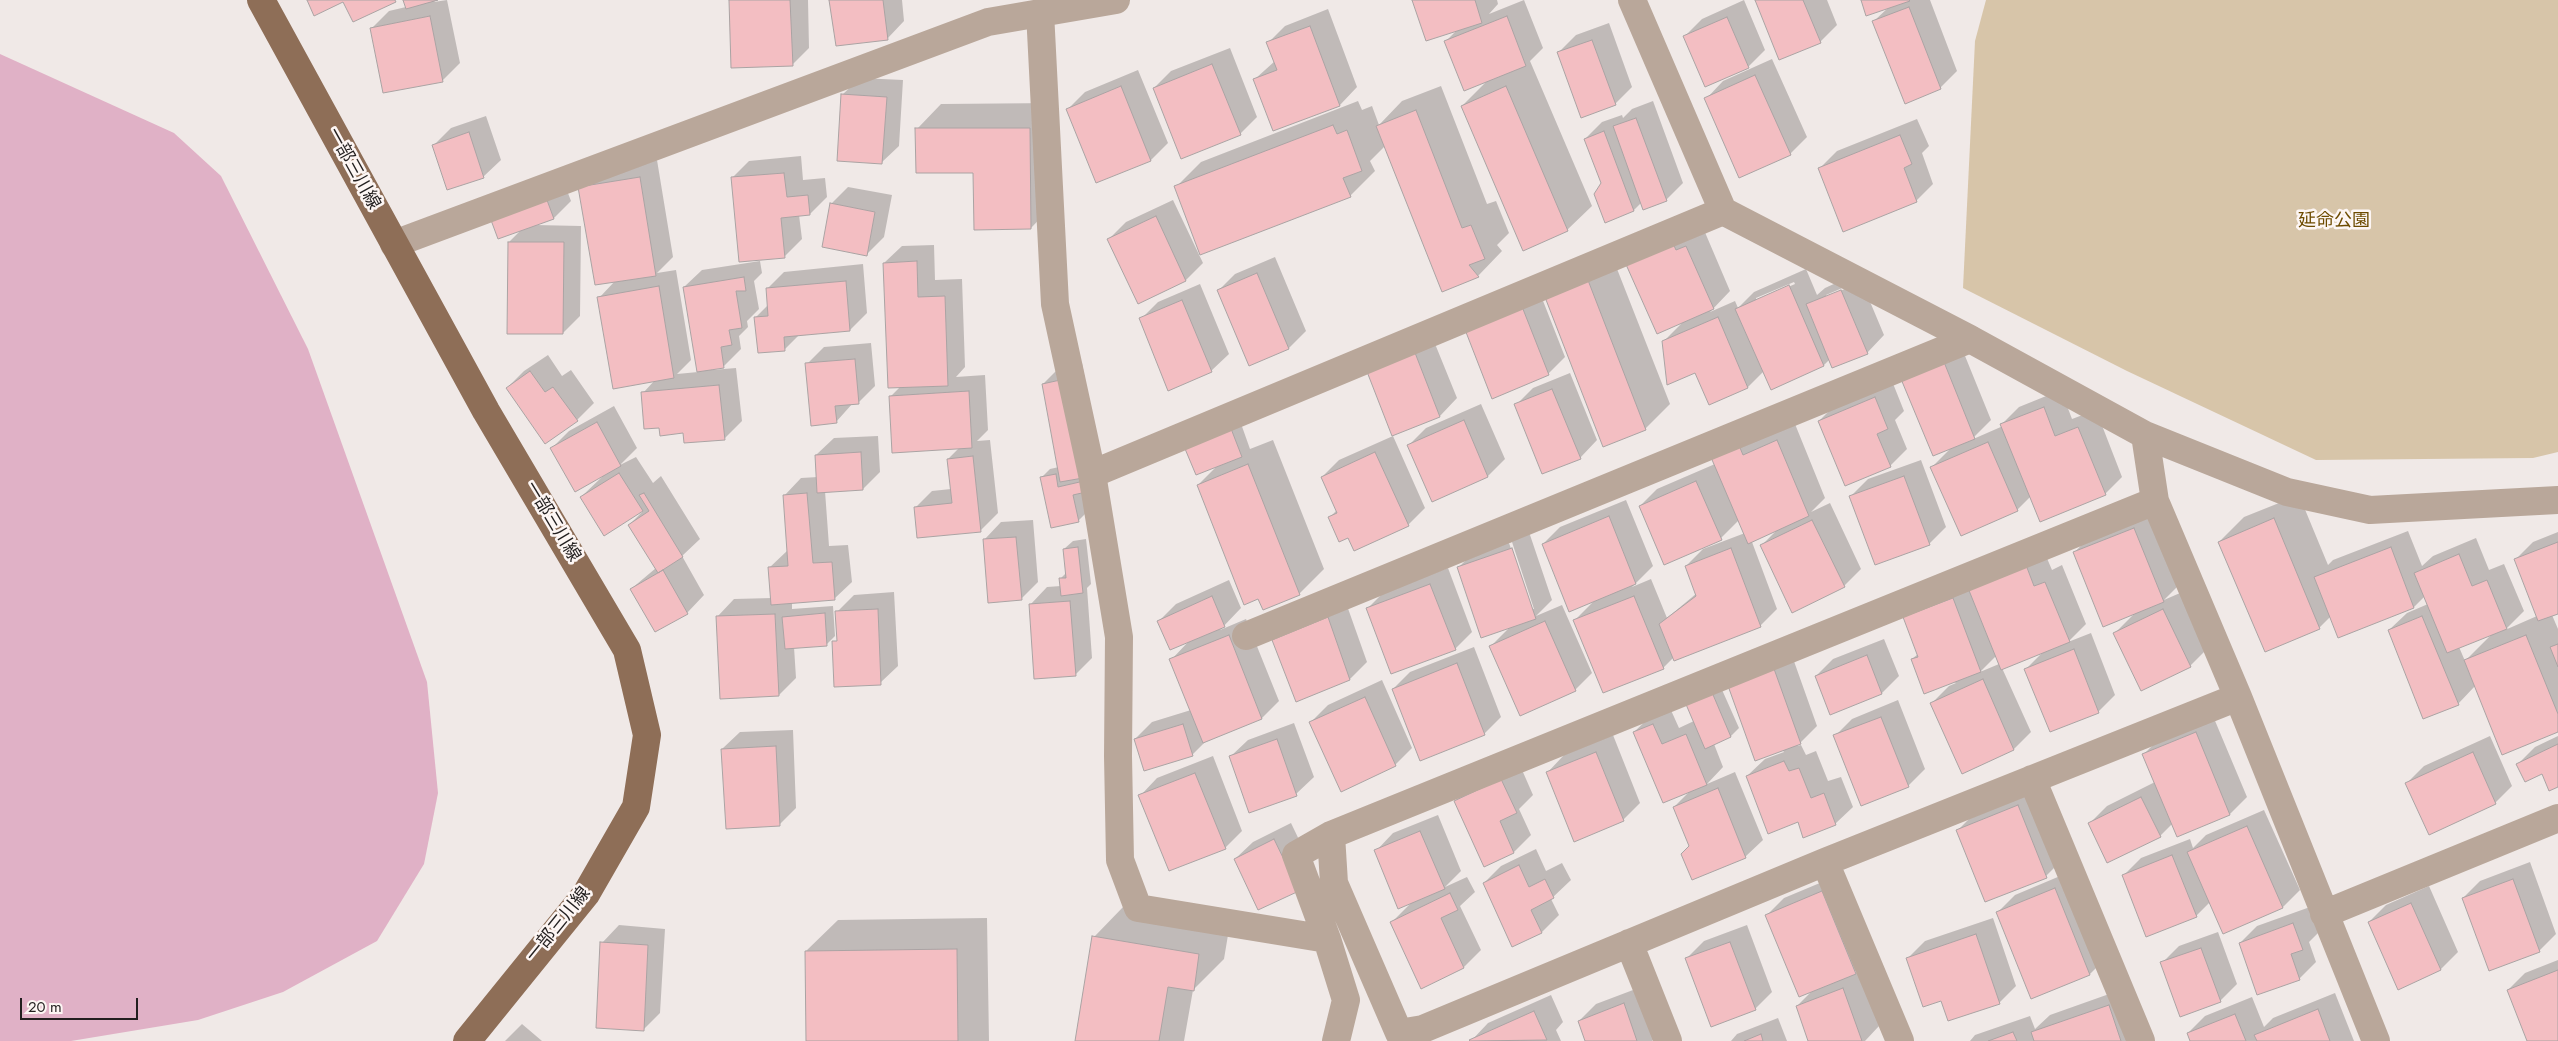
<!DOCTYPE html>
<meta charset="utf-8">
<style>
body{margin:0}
#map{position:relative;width:2558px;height:1041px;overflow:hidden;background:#f0e9e7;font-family:Jost,sans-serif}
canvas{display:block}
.scale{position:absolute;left:20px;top:998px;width:118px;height:22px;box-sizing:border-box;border:2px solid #221f1f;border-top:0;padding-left:6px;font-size:15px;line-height:18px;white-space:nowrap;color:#221f1f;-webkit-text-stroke:4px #fdf6f4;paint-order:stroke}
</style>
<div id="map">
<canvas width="2558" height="1041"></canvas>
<div class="scale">20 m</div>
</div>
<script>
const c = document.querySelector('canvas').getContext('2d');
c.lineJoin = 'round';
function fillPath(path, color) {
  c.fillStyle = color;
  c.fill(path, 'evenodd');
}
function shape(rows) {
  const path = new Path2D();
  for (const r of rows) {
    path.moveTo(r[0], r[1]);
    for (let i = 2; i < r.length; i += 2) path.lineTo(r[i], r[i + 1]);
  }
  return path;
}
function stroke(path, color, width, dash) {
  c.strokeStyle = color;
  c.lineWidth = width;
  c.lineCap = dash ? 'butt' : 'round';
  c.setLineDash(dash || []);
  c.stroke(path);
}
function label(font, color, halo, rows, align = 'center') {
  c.font = font + ' Jost,"Noto Sans JP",sans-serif';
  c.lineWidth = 5;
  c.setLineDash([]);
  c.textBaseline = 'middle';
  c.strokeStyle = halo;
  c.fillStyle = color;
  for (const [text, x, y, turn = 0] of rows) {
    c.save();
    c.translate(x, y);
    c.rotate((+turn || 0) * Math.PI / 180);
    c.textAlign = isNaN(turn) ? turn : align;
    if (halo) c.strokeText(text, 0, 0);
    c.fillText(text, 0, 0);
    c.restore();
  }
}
fillPath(shape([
 [1986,0,2558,0,2558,452,2533,458,2316,460,2127,371,1963,288,1975,41]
]), '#d7c5a9');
fillPath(shape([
 [0,54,174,133,221,176,308,349,427,682,438,793,424,864,377,941,283,992,198,1020,71,1041,0,1041]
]), '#e0b1c6');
fillPath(shape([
 [404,0,436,0,434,2,447,0,460,63,443,80,372,28,389,11,406,7],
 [730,0,808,0,809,48,792,65],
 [831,0,902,0,904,21,887,39],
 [1413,0,1497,0,1498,4,1489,14,1524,0,1543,48,1530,61,1592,206,1567,230,1462,106,1488,80,1445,42,1458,29],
 [1744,0,1765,50,1748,67,1685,36,1702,19],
 [1756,0,1827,0,1837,25,1820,42],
 [1862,0,1930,0,1957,71,1940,88,1874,21,1889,7],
 [1328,9,1357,87,1340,105,1274,130,1255,79,1275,61,1268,43,1285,26],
 [1609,23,1632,87,1615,104,1559,52,1576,35],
 [1230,48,1257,117,1240,134,1154,88,1171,71],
 [1772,59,1807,137,1790,154,1706,99,1723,81],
 [1138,70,1168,143,1151,160,1097,181,1068,109,1085,92],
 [860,78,903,80,899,146,881,163,842,95],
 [1441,86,1487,204,1496,201,1509,233,1497,245,1502,251,1478,276,1442,290,1385,146,1370,161,1375,171,1350,196,1176,187,1201,162,1358,101,1362,110,1372,106,1379,125,1402,101],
 [1653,101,1683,183,1666,200,1642,202,1634,210,1602,183,1585,139,1602,122,1622,115,1623,118,1632,109],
 [1055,103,1055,203,1031,228,974,172,917,129,941,104],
 [486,116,501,160,483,177,434,145,451,128],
 [1917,119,1929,146,1922,153,1933,184,1916,201,1819,169,1837,151],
 [801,156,803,180,825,178,827,197,810,214,799,215,802,239,785,256,732,178,749,161],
 [657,160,673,257,657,273,676,270,691,360,677,374,698,372,684,287,702,270,760,261,762,273,754,281,759,309,747,321,748,327,739,336,741,349,724,366,712,368,712,370,736,368,742,421,725,438,660,427,643,393,655,380,599,298,615,281,580,187],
 [561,175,571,201,554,218,535,225,581,226,580,316,563,333,509,242,522,229],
 [848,187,892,195,884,237,867,254,831,204],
 [1173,200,1203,263,1186,280,1138,302,1109,239,1126,222],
 [1704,230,1730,291,1710,312,1735,301,1738,308,1754,292,1806,269,1817,295,1825,288,1858,273,1884,335,1867,353,1830,359,1824,365,1771,389,1764,371,1748,387,1710,404,1696,371,1664,341,1684,321,1626,260],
 [1794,282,1795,284,1756,301,1756,298],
 [1847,286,1847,288,1826,297,1826,295],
 [934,245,935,280,962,279,965,367,956,377,985,375,988,430,977,441,990,440,998,513,981,530,915,508,932,491,951,489,948,459,959,448,890,397,901,386,884,263,902,246],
 [1610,251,1670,404,1645,429,1569,268],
 [1275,257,1306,331,1289,348,1249,365,1218,291,1235,274],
 [863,264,867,313,850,330,799,335,785,349,756,317,769,304,767,289,784,272],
 [1200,284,1229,354,1211,371,1141,319,1158,302],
 [1538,288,1565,357,1548,374,1465,328],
 [1429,329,1457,398,1440,416,1393,434,1366,364],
 [871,343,875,386,858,403,853,403,836,422,807,364,824,347],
 [1961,346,1991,420,1971,440,2003,426,2002,424,2019,407,2061,390,2072,419,2096,410,2122,477,2105,494,2031,496,2017,510,1932,467,1953,446,1902,380],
 [548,355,562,376,571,370,594,403,577,420,507,388,524,371],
 [1082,363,1100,460,1087,512,1078,521,1042,477,1050,469,1059,467,1043,384,1060,367],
 [1570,373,1597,440,1580,458,1516,405,1533,388],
 [1892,381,1904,411,1895,420,1907,449,1890,466,1819,421,1836,404],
 [1481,404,1505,459,1488,476,1433,501,1409,445,1426,428],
 [614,406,637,448,620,465,636,457,653,483,661,476,700,539,682,556,704,595,687,613,655,631,631,589,656,568,629,525,643,511,581,497,603,476,552,448,569,431],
 [1239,418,1250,449,1273,440,1324,569,1299,594,1198,485,1217,466,1196,474],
 [1795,424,1825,498,1811,512,1830,503,1861,569,1844,586,1761,546,1777,530,1752,542,1777,609,1760,626,1674,657,1663,668,1575,620,1595,600,1543,544,1560,527,1626,500,1653,566,1632,587,1651,579,1667,618,1697,593,1686,566,1703,549,1745,533,1739,520,1721,538,1640,506,1657,489,1715,464,1711,456],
 [878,436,880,472,863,489,825,491,829,546,848,545,852,582,834,599,792,602,792,609,833,606,835,636,827,644,794,647,796,678,779,695,717,617,734,599,772,598,769,568,788,550,784,496,801,478,818,477,816,455,834,438],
 [1393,436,1425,508,1408,525,1348,536,1330,517,1337,510,1322,477,1339,460],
 [1921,460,1946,527,1929,544,1851,496,1868,479],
 [2299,495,2328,565,2333,560,2408,531,2422,566,2433,556,2476,538,2489,570,2504,564,2524,611,2505,630,2537,616,2516,559,2533,542,2558,532,2558,612,2552,615,2558,629,2558,731,2475,686,2458,704,2389,630,2407,613,2428,604,2425,596,2414,607,2339,636,2331,616,2319,628,2219,542,2244,517],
 [2492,634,2465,661,2459,647],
 [2151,512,2180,584,2164,600,2180,593,2207,649,2190,666,2114,634,2136,612,2074,553,2091,535],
 [1033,520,1038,582,1021,599,984,540,1001,522],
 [1529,532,1552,600,1536,616,1562,605,1592,673,1575,690,1491,646,1511,626,1458,568,1475,551],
 [1512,542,1534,609,1532,609,1509,543],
 [1086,539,1091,584,1087,588,1092,658,1075,675,1030,605,1047,587,1061,586,1060,579,1067,572,1064,549,1073,541],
 [2043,549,2052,570,2062,565,2086,624,2068,642,2091,633,2115,695,2098,712,2026,669,2043,652,2002,668,2031,732,2014,749,1963,772,1932,703,1949,686,1956,683,1912,659,1918,654,1905,618],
 [1996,656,1999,664,1980,672],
 [1448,568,1472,632,1455,649,1368,608,1385,591],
 [1229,580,1241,608,1220,630,1246,619,1279,701,1262,718,1207,740,1192,755,1135,739,1152,722,1191,710,1171,660,1189,641,1159,621,1176,604],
 [894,592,898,666,880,683,833,642,838,641,837,612,854,595],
 [1345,600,1367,662,1350,679,1297,700,1290,623],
 [1884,639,1899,676,1882,693,1831,713,1816,676,1833,659],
 [1474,647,1501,717,1484,734,1393,689,1410,672],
 [1790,650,1817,726,1797,746,1801,745,1806,755,1816,751,1828,781,1841,777,1853,807,1835,824,1799,821,1747,776,1765,759,1784,752,1729,684],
 [1382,680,1412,748,1395,765,1311,722,1328,705],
 [1719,683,1739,728,1731,736,1714,744,1723,767,1707,784,1735,772,1763,840,1745,857,1690,846,1674,807,1691,790,1634,732,1652,715,1670,708,1679,728,1694,721],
 [1898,700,1925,769,1908,786,1835,736,1852,719],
 [2213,716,2247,797,2230,814,2178,835,2173,823,2160,836,2090,823,2107,806,2155,782,2144,754,2161,737],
 [1294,723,1314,777,1296,794,1250,811,1230,757,1248,740],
 [793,730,796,808,779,825,722,749,740,732],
 [1613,735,1640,803,1623,820,1547,773,1564,755],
 [2490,736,2512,786,2495,803,2407,783,2424,766],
 [2558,736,2558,785,2542,773,2518,764,2535,747],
 [1213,756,1242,831,1225,848,1140,796,1157,778],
 [1519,763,1533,795,1519,809,1531,835,1514,852,1455,801,1472,784],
 [2035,788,2063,859,2046,876,1958,830,1975,813],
 [2264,810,2300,890,2283,907,2210,902,2196,916,2124,875,2141,858,2190,839,2193,848,2206,835],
 [1438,815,1461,871,1445,887,1467,877,1475,892,1460,906,1481,950,1464,967,1392,922,1412,902,1376,851,1393,833],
 [1291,823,1315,873,1235,859,1253,842],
 [1536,849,1546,871,1562,863,1571,880,1551,899,1559,915,1542,932,1484,883,1501,866],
 [2530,862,2556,934,2539,951,2463,898,2480,881],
 [2072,871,2107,957,2090,974,2031,997,1998,912,2015,895],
 [1839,875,1872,955,1853,974,1860,972,1879,1026,1865,1041,1810,1041,1797,1006,1814,989,1767,915,1784,898],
 [2429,886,2458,952,2441,969,2369,922,2386,905],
 [1125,905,1230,923,1224,959,1193,990,1184,1041,1076,1041,1094,937],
 [2310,907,2319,932,2309,942,2316,962,2299,979,2240,943,2257,926],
 [987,918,989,1041,808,1041,806,951,838,920],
 [1993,918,2016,986,1999,1003,1908,958,1925,941],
 [619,925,665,929,660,1013,643,1030,602,943],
 [1747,925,1772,992,1755,1009,1687,958,1704,941],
 [2218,932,2237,984,2220,1001,2162,963,2179,946],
 [2558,960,2558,1041,2528,1041,2508,990,2525,973],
 [1641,987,1658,1035,1652,1041,1586,1041,1579,1021,1596,1004],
 [2126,988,2144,1041,1970,1041,1975,1035,2030,1016,2035,1029,2050,1015],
 [2335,993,2354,1041,2191,1041,2188,1033,2205,1016,2252,997,2264,1027,2273,1018],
 [1551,995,1563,1022,1556,1030,1561,1041,1471,1041,1488,1023],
 [1778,1018,1787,1041,1731,1041,1737,1034],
 [522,1024,542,1041,505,1041]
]), '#0003');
const building = shape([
 [307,0,395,0,396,2,353,22,343,2,314,16,307,0],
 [403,0,438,0,406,9,403,0],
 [729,0,790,0,793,66,731,68,729,0],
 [829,0,883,0,888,40,836,46,829,0],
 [1412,0,1475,0,1482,23,1426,41,1412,0],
 [1755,0,1803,0,1821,43,1779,60,1755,0],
 [1861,0,1909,0,1910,1,1866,16,1861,0],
 [1909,7,1941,89,1905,104,1872,21,1909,7],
 [430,16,443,82,383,93,370,28,430,16],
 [1507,16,1526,66,1464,91,1444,41,1507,16],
 [1727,17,1749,68,1705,87,1683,36,1727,17],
 [1310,26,1340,106,1273,131,1253,79,1277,70,1266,42,1310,26],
 [1592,40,1616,105,1581,118,1557,52,1592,40],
 [1212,64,1241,135,1181,159,1153,88,1212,64],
 [1755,75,1791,155,1739,178,1704,98,1755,75],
 [1121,86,1151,161,1096,183,1066,109,1121,86],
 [1506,86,1568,231,1523,251,1461,106,1506,86],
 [841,94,887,97,882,164,837,161,841,94],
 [1416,110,1462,228,1471,225,1485,259,1469,265,1479,277,1442,292,1376,126,1416,110],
 [1636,118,1667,201,1643,210,1613,126,1636,118],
 [1333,125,1337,134,1347,130,1362,171,1343,178,1351,197,1200,255,1174,186,1333,125],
 [915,128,1030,128,1031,229,974,230,973,173,916,173,915,128],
 [1604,131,1634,211,1605,223,1594,194,1601,183,1584,139,1604,131],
 [469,132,484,178,447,190,432,145,469,132],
 [1900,135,1912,164,1904,168,1917,202,1843,232,1818,168,1900,135],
 [784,173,787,197,808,195,810,215,781,218,785,258,739,262,731,177,784,173],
 [640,177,656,276,595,285,578,187,640,177],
 [544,192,554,219,498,239,488,212,544,192],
 [830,203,875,212,867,256,822,247,830,203],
 [1156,216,1186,281,1138,304,1107,239,1156,216],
 [1671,239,1676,250,1686,246,1714,309,1657,334,1624,260,1671,239],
 [508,242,564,242,563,334,507,334,508,242],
 [917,261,918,297,945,296,948,386,888,388,883,263,917,261],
 [1257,273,1289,349,1249,366,1217,290,1257,273],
 [1586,275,1646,430,1603,447,1543,292,1586,275],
 [744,277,746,291,736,291,742,328,729,330,732,345,721,347,724,368,697,372,683,287,744,277],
 [846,281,850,331,784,337,785,351,758,353,754,317,768,316,766,288,846,281],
 [1789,285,1824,366,1771,390,1735,309,1789,285],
 [659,286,674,378,613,389,597,297,659,286],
 [1841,290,1868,354,1832,368,1806,304,1841,290],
 [1182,300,1212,372,1168,391,1139,318,1182,300],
 [1521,304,1549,375,1492,399,1464,327,1521,304],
 [1718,317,1748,388,1709,405,1695,373,1667,385,1662,341,1718,317],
 [1412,345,1440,417,1392,436,1364,364,1412,345],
 [855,359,859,404,835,406,837,423,811,426,805,363,855,359],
 [1944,362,1975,439,1933,456,1901,379,1944,362],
 [530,371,545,392,553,387,578,421,545,444,506,388,530,371],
 [1065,379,1083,478,1060,482,1042,384,1065,379],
 [719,385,725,440,684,443,683,433,660,436,659,428,644,429,641,392,719,385],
 [1552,389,1581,459,1542,474,1514,404,1552,389],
 [969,391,972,448,892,453,889,396,969,391],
 [1875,397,1888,429,1877,434,1891,467,1845,486,1818,421,1875,397],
 [2044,407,2055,436,2078,427,2106,495,2040,522,2000,424,2044,407],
 [1464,420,1488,477,1432,502,1407,445,1464,420],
 [597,422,621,466,575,492,550,448,597,422],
 [1230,426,1242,457,1196,475,1183,444,1230,426],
 [1777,440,1809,516,1748,544,1710,455,1738,443,1743,455,1777,440],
 [1988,442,2018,511,1961,536,1930,467,1988,442],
 [861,452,863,490,817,493,815,455,861,452],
 [1375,452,1409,526,1354,551,1348,538,1339,542,1328,517,1337,513,1321,477,1375,452],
 [973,456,981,532,917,538,914,507,952,503,947,459,973,456],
 [1248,464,1300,595,1263,610,1258,599,1244,605,1197,485,1248,464],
 [619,473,643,511,604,536,580,497,619,473],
 [1056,474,1058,487,1084,481,1086,492,1073,495,1079,522,1051,528,1040,477,1056,474],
 [1904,476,1930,545,1875,565,1849,496,1904,476],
 [1696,481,1722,540,1664,565,1639,506,1696,481],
 [644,493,683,557,658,573,628,525,649,511,639,495,644,493],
 [807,493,813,563,832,562,835,600,771,605,768,567,788,566,783,495,807,493],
 [1609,516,1636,584,1569,612,1542,544,1609,516],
 [2274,518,2320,629,2265,652,2218,542,2274,518],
 [1812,520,1845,587,1792,613,1760,545,1812,520],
 [2134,528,2164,602,2103,627,2073,552,2134,528],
 [1016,537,1022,600,988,603,983,539,1016,537],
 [2558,542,2558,614,2538,621,2514,559,2558,542],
 [1078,547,1083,593,1061,596,1059,578,1066,578,1063,549,1078,547],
 [2391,547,2414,608,2338,638,2314,577,2391,547],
 [1512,548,1536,619,1481,638,1457,567,1512,548],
 [1731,548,1761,627,1674,661,1659,624,1696,596,1685,566,1731,548],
 [2459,554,2472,586,2487,580,2507,629,2447,653,2414,573,2459,554],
 [2026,565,2034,586,2045,582,2070,642,2001,670,1968,588,2026,565],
 [663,570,688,614,655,632,630,589,663,570],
 [1430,584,1456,650,1391,674,1366,608,1430,584],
 [1212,596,1225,627,1170,650,1157,621,1212,596],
 [1634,596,1664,669,1603,693,1573,620,1634,596],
 [1953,598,1981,672,1924,694,1911,659,1918,657,1903,617,1953,598],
 [1070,601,1076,676,1034,679,1029,604,1070,601],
 [878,609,881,685,834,687,832,641,837,641,835,611,878,609],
 [2163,609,2191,667,2141,691,2113,633,2163,609],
 [825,613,827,646,785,649,782,617,825,613],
 [775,614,779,696,720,699,716,616,775,614],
 [2422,616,2459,705,2423,719,2388,630,2422,616],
 [1328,617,1350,680,1296,702,1272,640,1328,617],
 [1545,621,1576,691,1520,716,1489,646,1545,621],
 [1229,635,1262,719,1203,743,1169,659,1229,635],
 [2526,635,2558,714,2558,732,2502,755,2464,660,2526,635],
 [2558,644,2558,667,2550,647,2558,644],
 [2074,649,2099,713,2050,732,2024,669,2074,649],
 [1867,655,1882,694,1830,715,1815,676,1867,655],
 [1457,663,1485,735,1420,761,1392,689,1457,663],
 [1773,666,1801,744,1755,761,1727,683,1773,666],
 [1983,679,2014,750,1962,774,1930,703,1983,679],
 [1711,690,1731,737,1705,749,1685,702,1711,690],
 [1365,697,1396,766,1341,792,1309,722,1365,697],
 [1881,717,1909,787,1861,806,1833,735,1881,717],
 [1183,724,1193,756,1144,771,1134,739,1183,724],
 [1653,724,1662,744,1686,734,1707,785,1663,803,1633,732,1653,724],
 [2196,732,2230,815,2177,837,2142,754,2196,732],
 [1277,739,1297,796,1249,813,1229,756,1277,739],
 [2558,744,2558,787,2549,791,2542,774,2525,782,2516,764,2558,744],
 [776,746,780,826,726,829,721,749,776,746],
 [1596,752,1624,821,1574,842,1546,772,1596,752],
 [2473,752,2496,804,2429,835,2405,783,2473,752],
 [1784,761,1789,771,1799,768,1811,798,1824,793,1836,825,1803,838,1798,822,1768,834,1746,776,1784,761],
 [1195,773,1226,849,1169,871,1138,795,1195,773],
 [1501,779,1517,813,1500,821,1514,853,1484,867,1454,801,1501,779],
 [1718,788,1746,858,1692,880,1681,854,1689,846,1673,807,1718,788],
 [2141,797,2161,837,2107,863,2088,823,2141,797],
 [2018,805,2047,878,1985,902,1956,830,2018,805],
 [2247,826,2283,908,2223,934,2187,852,2247,826],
 [1420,831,1445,889,1398,909,1374,850,1420,831],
 [1274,839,1299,891,1258,910,1234,859,1274,839],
 [2172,855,2197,917,2146,937,2122,875,2172,855],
 [1519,865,1529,887,1545,879,1554,898,1531,910,1542,933,1512,947,1483,883,1519,865],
 [2513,879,2540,952,2489,971,2462,898,2513,879],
 [2055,888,2090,975,2031,999,1996,912,2055,888],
 [1822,891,1856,974,1799,997,1765,915,1822,891],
 [1450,893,1458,910,1441,918,1464,968,1421,989,1390,922,1450,893],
 [2411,903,2441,970,2398,990,2368,922,2411,903],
 [2293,923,2303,950,2291,954,2300,980,2257,995,2239,943,2293,923],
 [1976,934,2000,1004,1948,1021,1941,1001,1923,1007,1906,958,1976,934],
 [1092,936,1199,954,1194,991,1168,987,1159,1041,1075,1041,1092,936],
 [600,942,648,945,644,1031,596,1028,600,942],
 [1730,942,1756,1010,1711,1027,1685,958,1730,942],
 [2201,948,2221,1002,2180,1017,2160,962,2201,948],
 [957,949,958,1041,806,1041,805,951,957,949],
 [2558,970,2558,1041,2527,1041,2507,990,2558,970],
 [1843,988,1862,1041,1808,1041,1796,1006,1843,988],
 [1624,1003,1637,1041,1585,1041,1578,1021,1624,1003],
 [2109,1005,2121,1041,2034,1041,2031,1032,2109,1005],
 [2318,1009,2330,1041,2257,1041,2254,1035,2318,1009],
 [1534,1011,1547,1040,1470,1041,1469,1040,1534,1011],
 [2235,1014,2246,1041,2190,1041,2187,1033,2235,1014],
 [2013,1032,2017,1041,1988,1041,2013,1032],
 [1761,1034,1763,1041,1744,1041,1761,1034]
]);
fillPath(building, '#f3bec2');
stroke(building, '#aaa3a3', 1);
stroke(shape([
 [1632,0,1723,211,1970,339,2145,435,2287,492,2370,510,2558,500],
 [1040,12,1055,304,1092,474,1119,637,1118,756,1120,860,1138,908,1327,939],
 [394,244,988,22,1116,0],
 [2145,435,2155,501,2238,697,2376,1041],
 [1092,474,1723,211],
 [1246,636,1970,339],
 [2032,779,2141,1041],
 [1331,835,1334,883,1399,1033,1423,1029,1825,862,2238,697],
 [1825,862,1900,1041],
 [2324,914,2558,818],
 [1629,943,1668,1041],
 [1336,1041,1346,1000,1327,939,1296,855,1331,835,2155,501]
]), '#b9a79a', 28);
stroke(shape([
 [261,0,486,411,627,650,647,735,636,807,586,894,467,1041]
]), '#8e6e57', 28);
label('18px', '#221f1f', '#fdf6f4', [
 ["一部三川線",353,169,61],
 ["一部三川線",552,522,59],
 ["一部三川線",559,925,-51]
]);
label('18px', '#6d4b00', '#fdf6f4', [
 ["延命公園",2334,222]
]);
</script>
